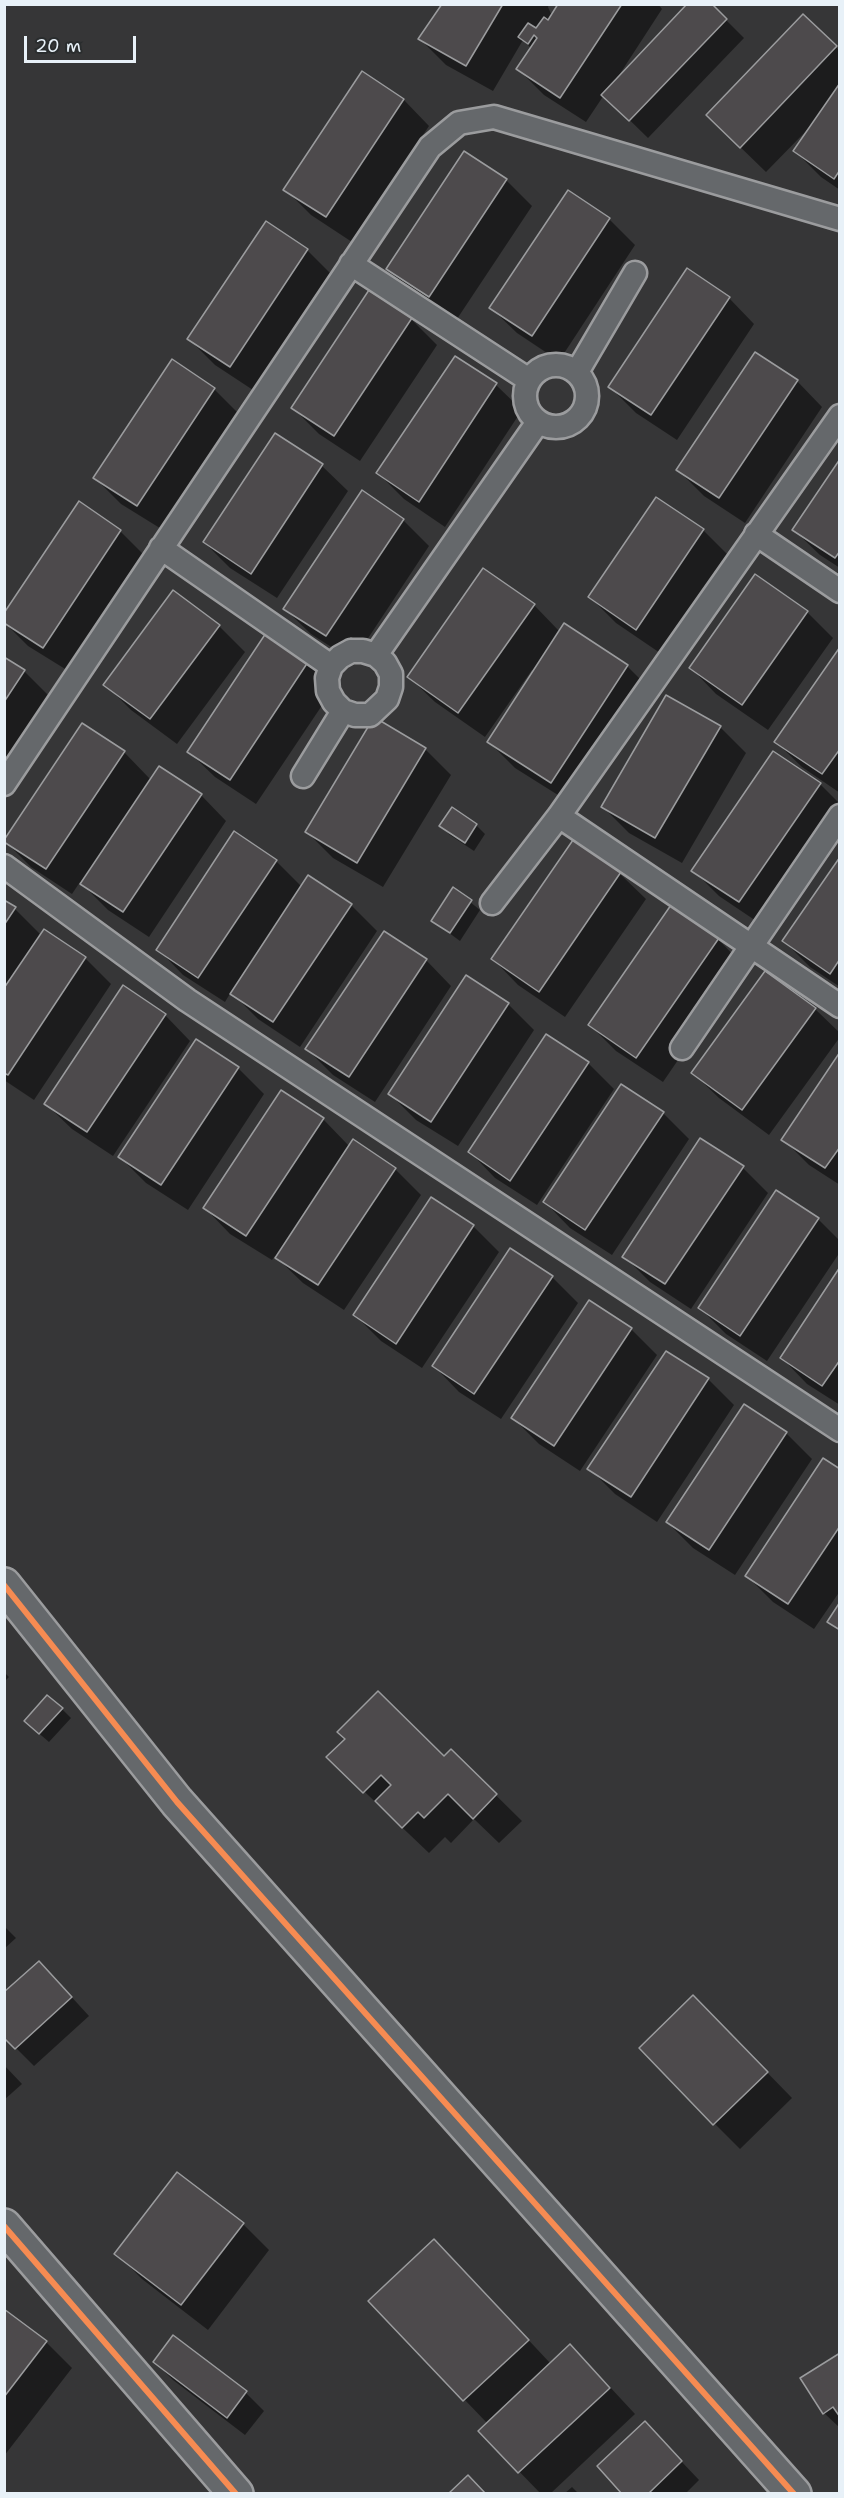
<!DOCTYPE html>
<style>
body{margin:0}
#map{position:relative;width:844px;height:2498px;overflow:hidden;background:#363637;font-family:"Shantell Sans",sans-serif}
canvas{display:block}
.frame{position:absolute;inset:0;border:6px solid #e8f1f8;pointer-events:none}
.scale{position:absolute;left:24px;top:36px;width:112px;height:27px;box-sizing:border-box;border:3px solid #e8f1f8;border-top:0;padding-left:8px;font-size:18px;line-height:21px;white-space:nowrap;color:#e8f1f8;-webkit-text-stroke:4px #2a2d2e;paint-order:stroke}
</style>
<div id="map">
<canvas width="844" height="2498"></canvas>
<div class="frame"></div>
<div class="scale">20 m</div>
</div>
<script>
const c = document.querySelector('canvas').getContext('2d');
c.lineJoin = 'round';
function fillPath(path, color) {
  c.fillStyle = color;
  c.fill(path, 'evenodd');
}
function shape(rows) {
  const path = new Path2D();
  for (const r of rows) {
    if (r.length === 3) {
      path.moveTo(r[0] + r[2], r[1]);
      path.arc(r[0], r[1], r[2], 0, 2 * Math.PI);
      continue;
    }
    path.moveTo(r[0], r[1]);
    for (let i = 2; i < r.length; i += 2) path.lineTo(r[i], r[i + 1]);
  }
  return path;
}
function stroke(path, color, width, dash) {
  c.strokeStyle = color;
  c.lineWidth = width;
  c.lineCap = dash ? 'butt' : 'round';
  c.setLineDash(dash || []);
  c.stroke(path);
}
fillPath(shape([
 [444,4,549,4,548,7,552,16,560,4,658,4,662,9,614,83,710,4,744,38,648,138,604,95,586,122,544,95,518,69,532,49,523,40,493,91,446,65,420,39],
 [803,16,840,51,840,190,821,177,795,151,808,129,766,172,734,141],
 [362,73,404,100,429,126,352,242,311,215,285,189],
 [506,180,532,206,455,322,413,294,388,269],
 [609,219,635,245,559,361,517,333,491,308],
 [266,223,307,250,333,276,256,392,215,365,189,339],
 [729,298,754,324,677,440,636,413,610,387],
 [411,319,437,345,360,461,319,434,293,408],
 [455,358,496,385,522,410,445,527,404,499,378,473],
 [797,381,822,407,745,523,704,496,678,470],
 [214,389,240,415,163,530,121,504,95,478],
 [840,461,840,568,820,555,794,530],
 [322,466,348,491,277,598,230,568,204,542],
 [362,492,403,520,429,546,353,661,311,634,285,609],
 [657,499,703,530,729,556,663,655,616,623,590,597],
 [79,503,120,531,146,557,70,672,28,646,4,622],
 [755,576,807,612,833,638,768,730,716,694,691,668],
 [534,605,560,632,627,666,653,692,577,807,515,768,489,742,534,672,532,670,485,737,435,702,409,677],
 [219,626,245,652,177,744,131,710,105,684],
 [840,650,840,793,802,767,776,742],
 [4,659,24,671,50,697,4,766],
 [307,663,333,689,256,804,215,777,189,752],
 [720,727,746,753,682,863,629,833,603,807],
 [425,749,451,775,383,887,333,858,307,832],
 [124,752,151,780,201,795,226,821,149,937,108,910,80,882,72,894,31,867,5,841],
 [773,753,820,784,840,804,840,820,765,927,719,896,693,870],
 [476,825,485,834,474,851,450,835,441,826],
 [574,842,620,874,646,899,565,1017,518,985,493,959],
 [840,860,840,987,810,967,784,941],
 [276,861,302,887,351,905,377,931,300,1047,258,1019,231,992,225,1002,183,975,158,949],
 [454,889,480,910,460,941,433,921],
 [4,902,15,909,41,935,44,931,85,958,111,984,34,1100,4,1080],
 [718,939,743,965,663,1082,616,1051,590,1025],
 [426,960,451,986,375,1102,333,1075,307,1049],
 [765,973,815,1009,840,1033,840,1037,769,1135,719,1098,693,1073],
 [467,977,508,1004,534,1030,458,1146,416,1120,390,1094],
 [165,1015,190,1041,113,1156,72,1129,46,1104],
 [840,1054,840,1185,809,1165,783,1139],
 [588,1063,614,1089,537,1205,495,1178,470,1152],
 [238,1068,264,1094,188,1210,146,1183,120,1157],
 [663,1113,689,1139,612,1255,570,1228,545,1202],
 [323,1119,350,1147,395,1169,421,1195,344,1310,303,1283,275,1256,272,1260,230,1234,205,1208],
 [743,1168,768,1193,691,1309,650,1282,624,1256],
 [776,1192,818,1219,840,1241,840,1252,767,1361,726,1334,700,1308],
 [431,1199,473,1226,499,1252,422,1368,381,1341,355,1315],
 [840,1270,840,1405,807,1384,782,1358],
 [552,1277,578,1303,501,1419,459,1392,434,1366],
 [631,1329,657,1355,580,1471,539,1444,513,1418],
 [667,1353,708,1379,734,1405,657,1522,615,1494,589,1468],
 [786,1433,812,1459,735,1575,693,1548,667,1522],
 [840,1470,840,1591,814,1629,773,1602,747,1576],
 [4,1672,9,1677,4,1682],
 [62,1709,71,1718,49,1742,35,1730],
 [451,1751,522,1821,499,1843,474,1819,451,1843,445,1837,429,1853,328,1757,444,1758],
 [4,1926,16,1938,4,1949],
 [57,1981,89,2016,34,2066,16,2048],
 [719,2023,792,2098,740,2149,714,2123],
 [4,2065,22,2084,4,2100],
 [243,2224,269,2250,208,2330,142,2279,116,2253],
 [460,2267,551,2364,596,2372,635,2414,550,2494,541,2494,480,2431,487,2423,370,2301],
 [4,2311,46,2342,72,2368,4,2456],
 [174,2337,246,2393,264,2411,245,2435,173,2380,155,2362],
 [840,2355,840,2428,824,2413],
 [663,2442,699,2480,685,2494,624,2494],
 [572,2487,579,2494,564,2494]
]), '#0007');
const building = shape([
 [442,4,503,4,466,66,418,39,442,4],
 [558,4,622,4,560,98,516,69,537,38,534,35,528,44,518,37,528,23,536,28,544,17,548,20,558,4],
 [687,4,712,4,727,19,629,121,601,95,687,4],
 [803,14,837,46,740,148,706,115,803,14],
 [362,71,404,99,326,217,283,190,362,71],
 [840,83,840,170,834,179,793,151,840,83],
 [464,151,507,179,429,297,386,269,464,151],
 [568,190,610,218,532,336,489,308,568,190],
 [266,221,308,249,230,367,187,339,266,221],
 [687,268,730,297,651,415,608,387,687,268],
 [369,290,412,318,334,436,291,408,369,290],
 [755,352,798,380,719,498,676,470,755,352],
 [455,356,497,383,419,502,376,473,455,356],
 [172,359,215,388,137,506,93,478,172,359],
 [275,433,323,464,251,574,203,542,275,433],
 [840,459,840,551,835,558,792,530,840,459],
 [362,490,404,519,326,636,283,609,362,490],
 [656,497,704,529,636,630,588,597,656,497],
 [79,501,121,530,43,648,4,623,4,613,79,501],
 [483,568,535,604,458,713,407,677,483,568],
 [755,574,808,611,742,705,689,668,755,574],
 [173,590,220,625,150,719,103,685,173,590],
 [564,623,628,665,551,783,487,742,564,623],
 [266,633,308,662,230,780,187,752,266,633],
 [840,647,840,749,822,774,774,742,840,647],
 [4,657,25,670,4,702,4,657],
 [666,695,721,726,655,838,601,807,666,695],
 [374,717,426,748,357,863,305,832,374,717],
 [82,723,125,751,46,869,4,842,4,840,82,723],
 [773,751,821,783,739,902,691,871,773,751],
 [159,766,202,794,123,912,80,884,159,766],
 [452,807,477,824,465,843,439,826,452,807],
 [234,831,277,860,198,978,156,950,234,831],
 [573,840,621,872,539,992,491,959,573,840],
 [840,857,840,959,830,974,782,941,840,857],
 [308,875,352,904,273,1022,230,994,308,875],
 [453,887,472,900,450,933,431,921,453,887],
 [4,900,16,907,4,925,4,900],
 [671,905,719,938,636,1058,588,1025,671,905],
 [44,929,86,957,8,1075,4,1073,4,988,44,929],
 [384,931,427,959,349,1077,305,1049,384,931],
 [765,971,816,1008,742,1110,691,1073,765,971],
 [466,975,509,1003,431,1122,388,1094,466,975],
 [123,985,166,1014,87,1132,44,1104,123,985],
 [546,1034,589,1062,510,1181,468,1152,546,1034],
 [196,1039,239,1067,161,1185,118,1157,196,1039],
 [840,1052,840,1147,825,1168,781,1140,840,1052],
 [621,1084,664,1112,585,1230,543,1202,621,1084],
 [281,1090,324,1118,246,1236,203,1208,281,1090],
 [700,1138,744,1166,665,1284,622,1257,700,1138],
 [353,1139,396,1168,318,1285,275,1258,353,1139],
 [776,1190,819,1218,740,1336,698,1308,776,1190],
 [431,1197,474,1225,396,1344,353,1315,431,1197],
 [510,1248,553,1276,474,1394,432,1366,510,1248],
 [840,1267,840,1360,822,1386,780,1358,840,1267],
 [589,1300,632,1328,554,1446,511,1418,589,1300],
 [666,1351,709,1378,631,1497,587,1469,666,1351],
 [744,1404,787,1432,709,1550,666,1522,744,1404],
 [823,1458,840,1469,840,1526,788,1604,745,1576,823,1458],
 [840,1602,840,1630,827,1622,840,1602],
 [378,1691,444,1756,451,1749,497,1794,473,1819,448,1794,424,1818,418,1812,402,1828,375,1801,391,1785,381,1775,363,1793,326,1757,345,1739,337,1732,378,1691],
 [47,1695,63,1708,39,1734,24,1721,47,1695],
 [39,1961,72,1997,15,2049,4,2038,4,1992,39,1961],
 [693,1995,768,2072,713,2125,639,2048,693,1995],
 [177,2172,244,2223,181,2305,114,2254,177,2172],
 [434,2239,529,2340,463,2401,368,2301,434,2239],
 [4,2309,47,2341,4,2397,4,2309],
 [173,2335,247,2391,227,2418,153,2362,173,2335],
 [570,2344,610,2388,518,2473,478,2431,570,2344],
 [840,2353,840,2417,833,2407,823,2414,800,2378,840,2353],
 [645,2421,682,2461,648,2494,622,2494,597,2466,645,2421],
 [468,2475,486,2494,448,2494,468,2475]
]);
fillPath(building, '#4d4a4c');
stroke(building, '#9b9c9e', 1.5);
const service = shape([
 [351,264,529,380],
 [556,396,31],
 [577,372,635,273],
 [756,534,840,591],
 [161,548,331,666],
 [351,651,363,651,376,655,385,663,391,674,391,687,387,699,370,715,355,715,343,711,334,702,328,691,327,678,331,666,340,657,351,651],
 [376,655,538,422],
 [303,776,343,711],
 [4,784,430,147,459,123,494,117,840,219],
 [559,816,840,1006],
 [4,866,187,1000,840,1430],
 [492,903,559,816,840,416],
 [682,1048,840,816]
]);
const minor = shape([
 [4,1585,177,1802,794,2494],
 [4,2226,236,2494]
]);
stroke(service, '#9b9c9e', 27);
stroke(minor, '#9b9c9e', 38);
stroke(service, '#65686b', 22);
stroke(minor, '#65686b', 33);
stroke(shape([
 [4,1585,177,1802,794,2494],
 [4,2226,236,2494]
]), '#f68b52', 6);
</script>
